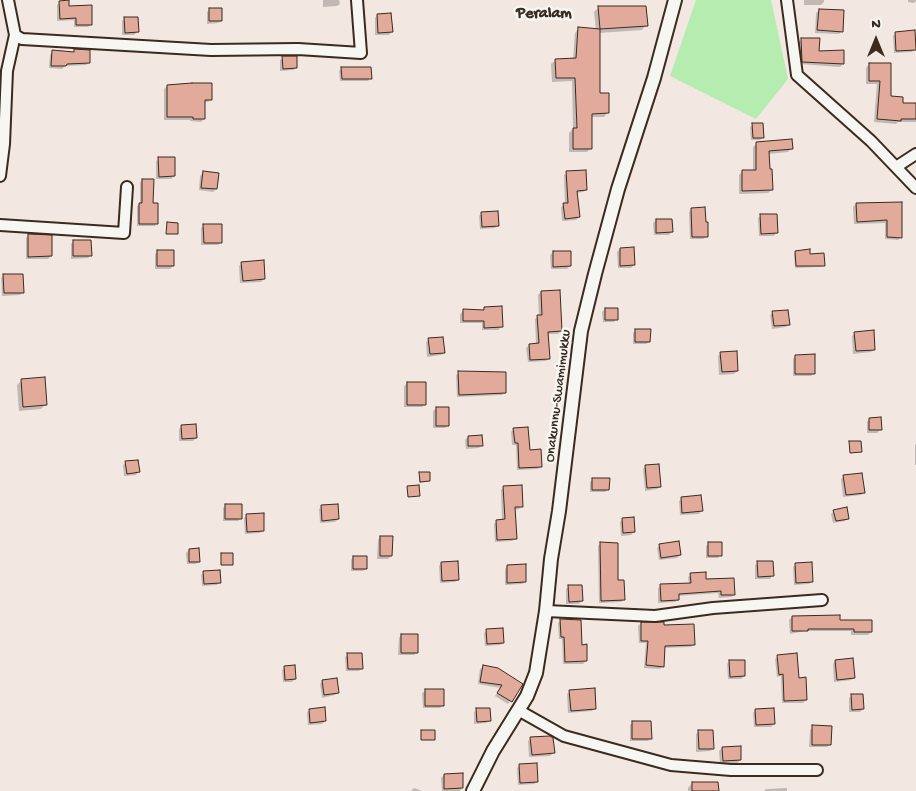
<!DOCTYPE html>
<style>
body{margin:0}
#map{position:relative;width:916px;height:791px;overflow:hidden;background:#f2e7e1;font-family:"Gochi Hand",sans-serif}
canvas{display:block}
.north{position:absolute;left:851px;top:15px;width:50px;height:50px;-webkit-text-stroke:4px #f6f6f2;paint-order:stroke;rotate:0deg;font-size:14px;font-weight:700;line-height:20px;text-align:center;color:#3b2a1e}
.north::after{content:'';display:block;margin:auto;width:18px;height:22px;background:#3b2a1e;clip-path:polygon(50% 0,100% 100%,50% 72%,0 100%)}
</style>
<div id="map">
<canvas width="916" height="791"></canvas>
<div class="north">N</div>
</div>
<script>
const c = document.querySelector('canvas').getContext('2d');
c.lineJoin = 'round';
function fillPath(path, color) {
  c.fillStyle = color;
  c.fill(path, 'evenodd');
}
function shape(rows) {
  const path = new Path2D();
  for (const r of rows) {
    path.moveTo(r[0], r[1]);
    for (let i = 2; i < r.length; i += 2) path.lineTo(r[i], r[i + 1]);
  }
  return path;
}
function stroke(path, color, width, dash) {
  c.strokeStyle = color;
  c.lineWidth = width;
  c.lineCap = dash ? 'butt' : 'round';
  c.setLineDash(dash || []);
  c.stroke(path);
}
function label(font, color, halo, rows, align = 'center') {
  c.font = font + ' "Gochi Hand",sans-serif';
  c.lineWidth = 5;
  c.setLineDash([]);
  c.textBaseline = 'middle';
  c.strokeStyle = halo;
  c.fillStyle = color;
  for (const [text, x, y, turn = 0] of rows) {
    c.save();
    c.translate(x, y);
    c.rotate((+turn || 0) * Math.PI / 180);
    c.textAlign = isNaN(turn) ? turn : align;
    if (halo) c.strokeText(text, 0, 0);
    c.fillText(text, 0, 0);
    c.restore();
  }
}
fillPath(shape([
 [696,0,771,0,788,79,756,119,670,76]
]), '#b5edb0');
fillPath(shape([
 [323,0,339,0,340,4,337,6,323,7],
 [804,0,824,0,824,2,821,5,804,5],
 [908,0,916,0,916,1,914,3,908,2],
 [60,2,68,7,91,24,88,27,74,27,74,20,57,21,57,5],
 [598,8,646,25,642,30,599,33,599,94,608,112,604,117,591,117,591,148,587,152,569,152,569,133,573,129,572,81,552,82,551,64,556,60,573,60,575,33,579,28,596,30,594,12],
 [210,9,221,21,218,23,207,24,207,12],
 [819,10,842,31,839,34,815,33,816,13],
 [377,15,391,32,389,35,375,35,375,18],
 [124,19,137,32,134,35,122,35,122,21],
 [896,33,915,49,912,52,894,53,893,36],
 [802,39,818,52,843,64,840,67,800,64,799,42],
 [75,50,89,63,86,65,65,66,62,69,49,68,50,55,52,52,72,53],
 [283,58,296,68,293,70,280,71,280,60],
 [869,64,890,64,890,97,901,104,916,104,916,122,898,122,896,124,874,122,877,84,866,84,866,68],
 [342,68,370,78,368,81,340,81,339,71],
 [167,86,211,99,208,102,204,102,204,119,201,122,190,121,190,120,164,120,164,89],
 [753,125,763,137,760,140,751,140,750,127],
 [757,143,792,148,788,152,768,154,771,190,768,193,739,194,739,175,743,171,753,171,753,147],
 [159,159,174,176,171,179,156,179,156,161],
 [203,173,216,189,213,192,199,190,200,176],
 [567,173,586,190,583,192,576,193,579,217,576,220,562,221,561,207,565,204,564,175],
 [143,180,152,204,157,223,155,226,137,226,137,206,140,204,140,182],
 [901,203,901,237,898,240,885,239,885,223,854,224,853,207,856,204],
 [692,209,706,237,703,239,690,239,689,212],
 [482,213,498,225,495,228,480,229,479,216],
 [761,216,776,233,774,236,759,236,758,218],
 [656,220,671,232,669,235,654,235,653,223],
 [204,225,221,242,218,245,201,245,201,228],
 [29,235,51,256,48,259,26,259,26,238],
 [73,242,90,256,88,258,71,259,71,244],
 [620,249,634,265,631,268,618,268,617,252],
 [158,251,173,266,170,269,155,269,155,254],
 [553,252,570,266,567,269,551,269,550,255],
 [796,252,809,255,823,265,821,267,795,268,794,254],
 [242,263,264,279,261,282,240,283,239,266],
 [4,275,22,292,20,295,2,296,1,278],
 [541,292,561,331,558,334,547,334,549,358,546,361,528,362,526,348,529,345,536,344,535,319,539,316,538,295],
 [485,308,501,327,498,330,482,330,482,323,460,323,460,314,463,311,481,311],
 [605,309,616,319,614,322,603,322,602,312],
 [773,313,788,324,786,327,772,329,770,315],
 [636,330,649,342,646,344,633,344,633,333],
 [855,333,874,350,871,352,853,354,852,336],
 [429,339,444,353,441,355,427,357,426,342],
 [721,353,737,371,734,374,719,375,718,356],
 [795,356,814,373,811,376,793,376,793,359],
 [459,373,505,393,502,395,457,397,456,375],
 [21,381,46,404,41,409,19,411,17,385],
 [407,383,425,404,422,407,404,407,404,386],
 [436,408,448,425,445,428,433,428,433,411],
 [869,419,880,430,877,433,867,433,867,422],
 [182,426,196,438,193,441,179,441,179,429],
 [514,429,541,466,538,469,517,470,516,445,512,445,511,432],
 [468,437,481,446,479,448,466,449,465,440],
 [916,444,916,465,915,465,915,445],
 [126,462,138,472,136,475,124,476,123,465],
 [646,466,660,487,657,489,645,491,643,469],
 [420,473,429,481,419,483],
 [843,477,864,492,861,495,843,497,841,479],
 [593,480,608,489,605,492,590,492,590,482],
 [503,488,522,506,519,509,514,510,515,539,512,541,495,542,494,524,497,521,502,521,501,490],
 [682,498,701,511,699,514,680,515,679,501],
 [226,505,241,518,238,521,223,521,223,508],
 [321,507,338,519,335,522,320,523,319,509],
 [834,511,848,518,845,521,833,523,831,514],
 [247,515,263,530,260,533,245,534,244,518],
 [623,519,634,532,631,535,621,536,620,522],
 [380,537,391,556,388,559,377,559,378,540],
 [600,544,623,600,621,602,599,603,598,546],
 [709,544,720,555,718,558,706,558,706,546],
 [660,545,680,555,677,558,659,560,657,548],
 [189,550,199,561,196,564,187,564,186,553],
 [353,557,366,569,363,571,351,571,351,560],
 [758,562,772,576,770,579,755,579,755,565],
 [441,563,458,580,455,582,440,583,439,566],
 [796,564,812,581,809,584,794,585,793,567],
 [507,566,525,582,522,584,505,585,505,569],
 [204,572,219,582,217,585,202,586,201,575],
 [691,575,705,581,734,595,731,597,719,598,718,593,678,596,678,600,675,602,658,603,658,588,661,586,689,585,688,577],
 [568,587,581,601,579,604,566,604,566,589],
 [792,617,838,621,871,632,868,635,851,635,851,631,805,631,790,634,789,620],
 [561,620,581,646,586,661,583,664,563,664,562,639,559,639,558,623],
 [641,623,663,626,693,645,691,647,664,648,663,666,660,669,644,668,646,643,639,643,638,626],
 [487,630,503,643,500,645,485,646,484,633],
 [401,635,417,652,414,655,398,655,399,638],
 [348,654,362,668,359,671,346,671,345,657],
 [778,656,798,679,806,700,803,703,782,703,781,676,777,677,775,659],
 [730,661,744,676,741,679,728,679,727,664],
 [835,661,854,678,851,680,834,682,833,664],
 [285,667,295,679,292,682,283,682,282,670],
 [483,667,521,684,508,704,495,696,501,688,478,684,480,669],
 [322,681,338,692,335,695,322,698,320,684],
 [425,691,443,705,440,708,423,708,422,693],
 [570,691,595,708,592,711,568,713,567,694],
 [852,696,863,709,860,712,849,712,849,698],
 [477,709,489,721,486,723,474,724,474,712],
 [309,710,325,721,322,724,308,725,307,713],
 [755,710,774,724,771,727,754,727,753,713],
 [633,722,650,738,648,741,630,741,630,725],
 [813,727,830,744,827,747,809,747,810,730],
 [699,731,713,749,710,751,696,752,696,734],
 [531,738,553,753,550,756,529,757,528,741],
 [722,748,740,760,737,763,720,763,719,751],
 [520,765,537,782,534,784,518,785,517,768],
 [444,775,462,786,460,791,442,791,441,778],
 [692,783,717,791,688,791,688,788],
 [414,788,422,791,411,791],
 [787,788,787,791,764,791,766,789]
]), '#0003');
const building = shape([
 [69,0,69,6,92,5,92,25,76,25,76,18,60,19,59,1,69,0],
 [598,6,646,6,648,26,600,29,598,6],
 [209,8,222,8,222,21,209,21,209,8],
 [819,9,844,10,843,32,817,30,819,9],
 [391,13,393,32,378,33,377,14,391,13],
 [124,17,138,17,139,32,125,33,124,17],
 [578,27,600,29,600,93,609,93,609,113,592,114,592,149,573,149,573,128,577,128,575,78,556,78,555,59,576,58,578,27],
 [915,30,916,50,896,51,895,32,915,30],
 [801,38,820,38,819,51,844,50,844,64,802,62,801,38],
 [74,49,90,50,90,63,67,64,66,66,51,66,52,50,74,52,74,49],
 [282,56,297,56,297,68,283,69,282,56],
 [869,63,891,63,891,96,903,97,903,103,916,103,916,119,901,119,901,121,877,119,880,81,869,81,869,63],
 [341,67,371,67,372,79,342,79,341,67],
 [192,83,212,83,212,100,205,100,205,119,193,119,193,117,167,117,167,85,192,83],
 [752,123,763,123,764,138,753,138,752,123],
 [792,139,793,149,769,151,770,169,772,169,773,190,742,191,742,170,756,170,756,142,792,139],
 [158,157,175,157,175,176,159,177,158,157],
 [586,170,587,190,577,191,580,217,565,219,563,203,568,203,566,171,586,170],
 [203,171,219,173,217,189,201,188,203,171],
 [142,179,154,179,153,203,158,203,158,224,139,224,139,203,142,203,142,179],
 [902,202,902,238,887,237,887,220,857,222,856,203,902,202],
 [705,207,706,222,708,222,708,237,692,237,691,208,705,207],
 [498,211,499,226,482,227,481,212,498,211],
 [760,214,777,214,778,233,761,234,760,214],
 [656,219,672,219,673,232,656,233,656,219],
 [167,222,178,223,178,234,166,234,167,222],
 [203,224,222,224,222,243,204,243,203,224],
 [28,234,52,235,52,256,28,257,28,234],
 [73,240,91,240,92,256,73,256,73,240],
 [634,247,635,265,620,266,620,248,634,247],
 [810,249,810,254,824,253,825,266,796,266,795,251,810,249],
 [157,250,174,250,174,266,157,266,157,250],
 [553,251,571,251,571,266,553,267,553,251],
 [264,260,265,279,243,281,241,262,264,260],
 [3,274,23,274,24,293,4,293,3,274],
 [560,290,562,331,548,332,550,359,530,360,529,344,539,343,537,315,542,315,541,291,560,290],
 [502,306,503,327,484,328,484,321,463,321,463,309,484,310,484,307,502,306],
 [605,308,618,308,618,320,605,320,605,308],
 [788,310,790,325,774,326,772,311,788,310],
 [635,329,651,329,650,342,635,342,635,329],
 [874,330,875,350,856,351,854,332,874,330],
 [443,337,445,353,430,354,428,338,443,337],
 [737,351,738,371,722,372,720,352,737,351],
 [815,354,815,374,795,374,795,355,815,354],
 [458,371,506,372,506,393,459,395,458,371],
 [45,377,47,405,23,407,21,379,45,377],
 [407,382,426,382,426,405,407,405,407,382],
 [436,407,449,407,449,426,436,426,436,407],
 [881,417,882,430,869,430,869,418,881,417],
 [196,424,197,438,182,439,181,425,196,424],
 [528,427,530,450,541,449,542,467,519,468,518,443,515,443,513,428,528,427],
 [482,435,483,446,468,446,468,436,482,435],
 [849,441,861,441,862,452,850,453,849,441],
 [138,460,140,472,127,474,125,461,138,460],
 [659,464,661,487,647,488,645,465,659,464],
 [419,472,430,472,430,481,420,482,419,472],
 [862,473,865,493,846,495,843,475,862,473],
 [592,478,610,478,609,490,592,490,592,478],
 [419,485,420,496,408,497,407,486,419,485],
 [522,485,523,507,515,507,517,539,497,540,496,520,505,519,503,486,522,485],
 [701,495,703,511,682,513,681,497,701,495],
 [225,504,242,504,242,519,225,519,225,504],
 [338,504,339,519,322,521,321,505,338,504],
 [847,507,849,519,836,521,833,510,847,507],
 [264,513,264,531,247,532,246,514,264,513],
 [634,517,635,532,623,533,622,518,634,517],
 [380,536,393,536,392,556,380,556,380,536],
 [679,541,681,555,661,558,659,544,679,541],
 [600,542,618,543,618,580,624,580,625,600,601,601,600,542],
 [708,542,722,542,722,556,708,556,708,542],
 [199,548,200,562,189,562,189,549,199,548],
 [221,553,233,553,233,565,221,565,221,553],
 [353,556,367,556,367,569,353,569,353,556],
 [458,561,459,580,442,581,441,562,458,561],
 [757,561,773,561,774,576,758,577,757,561],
 [812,562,813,582,796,583,795,563,812,562],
 [526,564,526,582,507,583,507,565,526,564],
 [220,570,221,583,204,584,203,571,220,570],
 [706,572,706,579,734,578,735,595,721,595,721,591,679,594,679,600,661,601,660,584,691,583,690,573,706,572],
 [568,585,582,585,583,601,569,602,568,585],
 [840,615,840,620,872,620,872,632,854,632,854,629,808,629,808,631,792,631,792,616,840,615],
 [560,619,581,620,582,645,587,644,587,661,565,662,564,637,561,637,560,619],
 [641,622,664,622,664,625,694,624,695,645,665,646,664,667,646,665,648,641,641,641,641,622],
 [503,628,504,643,487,644,486,629,503,628],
 [401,634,418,634,418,653,401,653,401,634],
 [347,653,362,653,363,669,348,669,347,653],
 [797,653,799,678,806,677,807,700,784,701,783,674,779,675,777,655,797,653],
 [853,658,855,678,837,680,835,660,853,658],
 [729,660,745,660,745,676,730,677,729,660],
 [295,665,296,679,285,680,284,666,295,665],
 [483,665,498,668,523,684,512,702,497,693,502,685,480,682,483,665],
 [337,678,339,693,324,695,322,680,337,678],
 [595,688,596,709,571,711,569,690,595,688],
 [425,689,444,689,444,706,425,706,425,689],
 [851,694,863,694,864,709,852,710,851,694],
 [325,707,326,721,310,723,309,709,325,707],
 [476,708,490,708,491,721,477,722,476,708],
 [774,708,775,724,756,725,755,709,774,708],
 [632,721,651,721,652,739,632,739,632,721],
 [812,725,832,726,831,745,812,745,812,725],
 [421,730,435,730,435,740,421,740,421,730],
 [698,730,713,730,714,749,699,749,698,730],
 [550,736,553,738,555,753,532,755,530,737,550,736],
 [741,746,741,760,723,761,722,747,741,746],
 [537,763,538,782,520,783,519,764,537,763],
 [463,773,463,788,444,789,444,774,463,773],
 [692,782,718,782,719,791,692,791,692,782]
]);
fillPath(building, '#e2aa9b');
stroke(building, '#3b2a1e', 1);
const minor = shape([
 [8,0,15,35,22,39,211,50,298,49,361,53,357,0],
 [787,0,797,75,871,141,916,188],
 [896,167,916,154],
 [0,176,4,144,7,71,15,35],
 [0,225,124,233,127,187],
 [546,611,655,616,713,608,822,600],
 [518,710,564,736,671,765,731,770,817,770]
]);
const tertiary = shape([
 [473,791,493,751,527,696,536,673,546,611,551,559,559,511,581,331,595,274,618,189,654,78,675,0]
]);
stroke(minor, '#3b2a1e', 14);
stroke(tertiary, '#3b2a1e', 16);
stroke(minor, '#f6f6f2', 10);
stroke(tertiary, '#f6f6f2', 12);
label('14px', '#3b2a1e', '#f6f6f2', [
 ["Onakunnu-Swamimukku",559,396,-83]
]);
label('bold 16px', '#3b2a1e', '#f6f6f2', [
 ["Peralam",544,15]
]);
</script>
